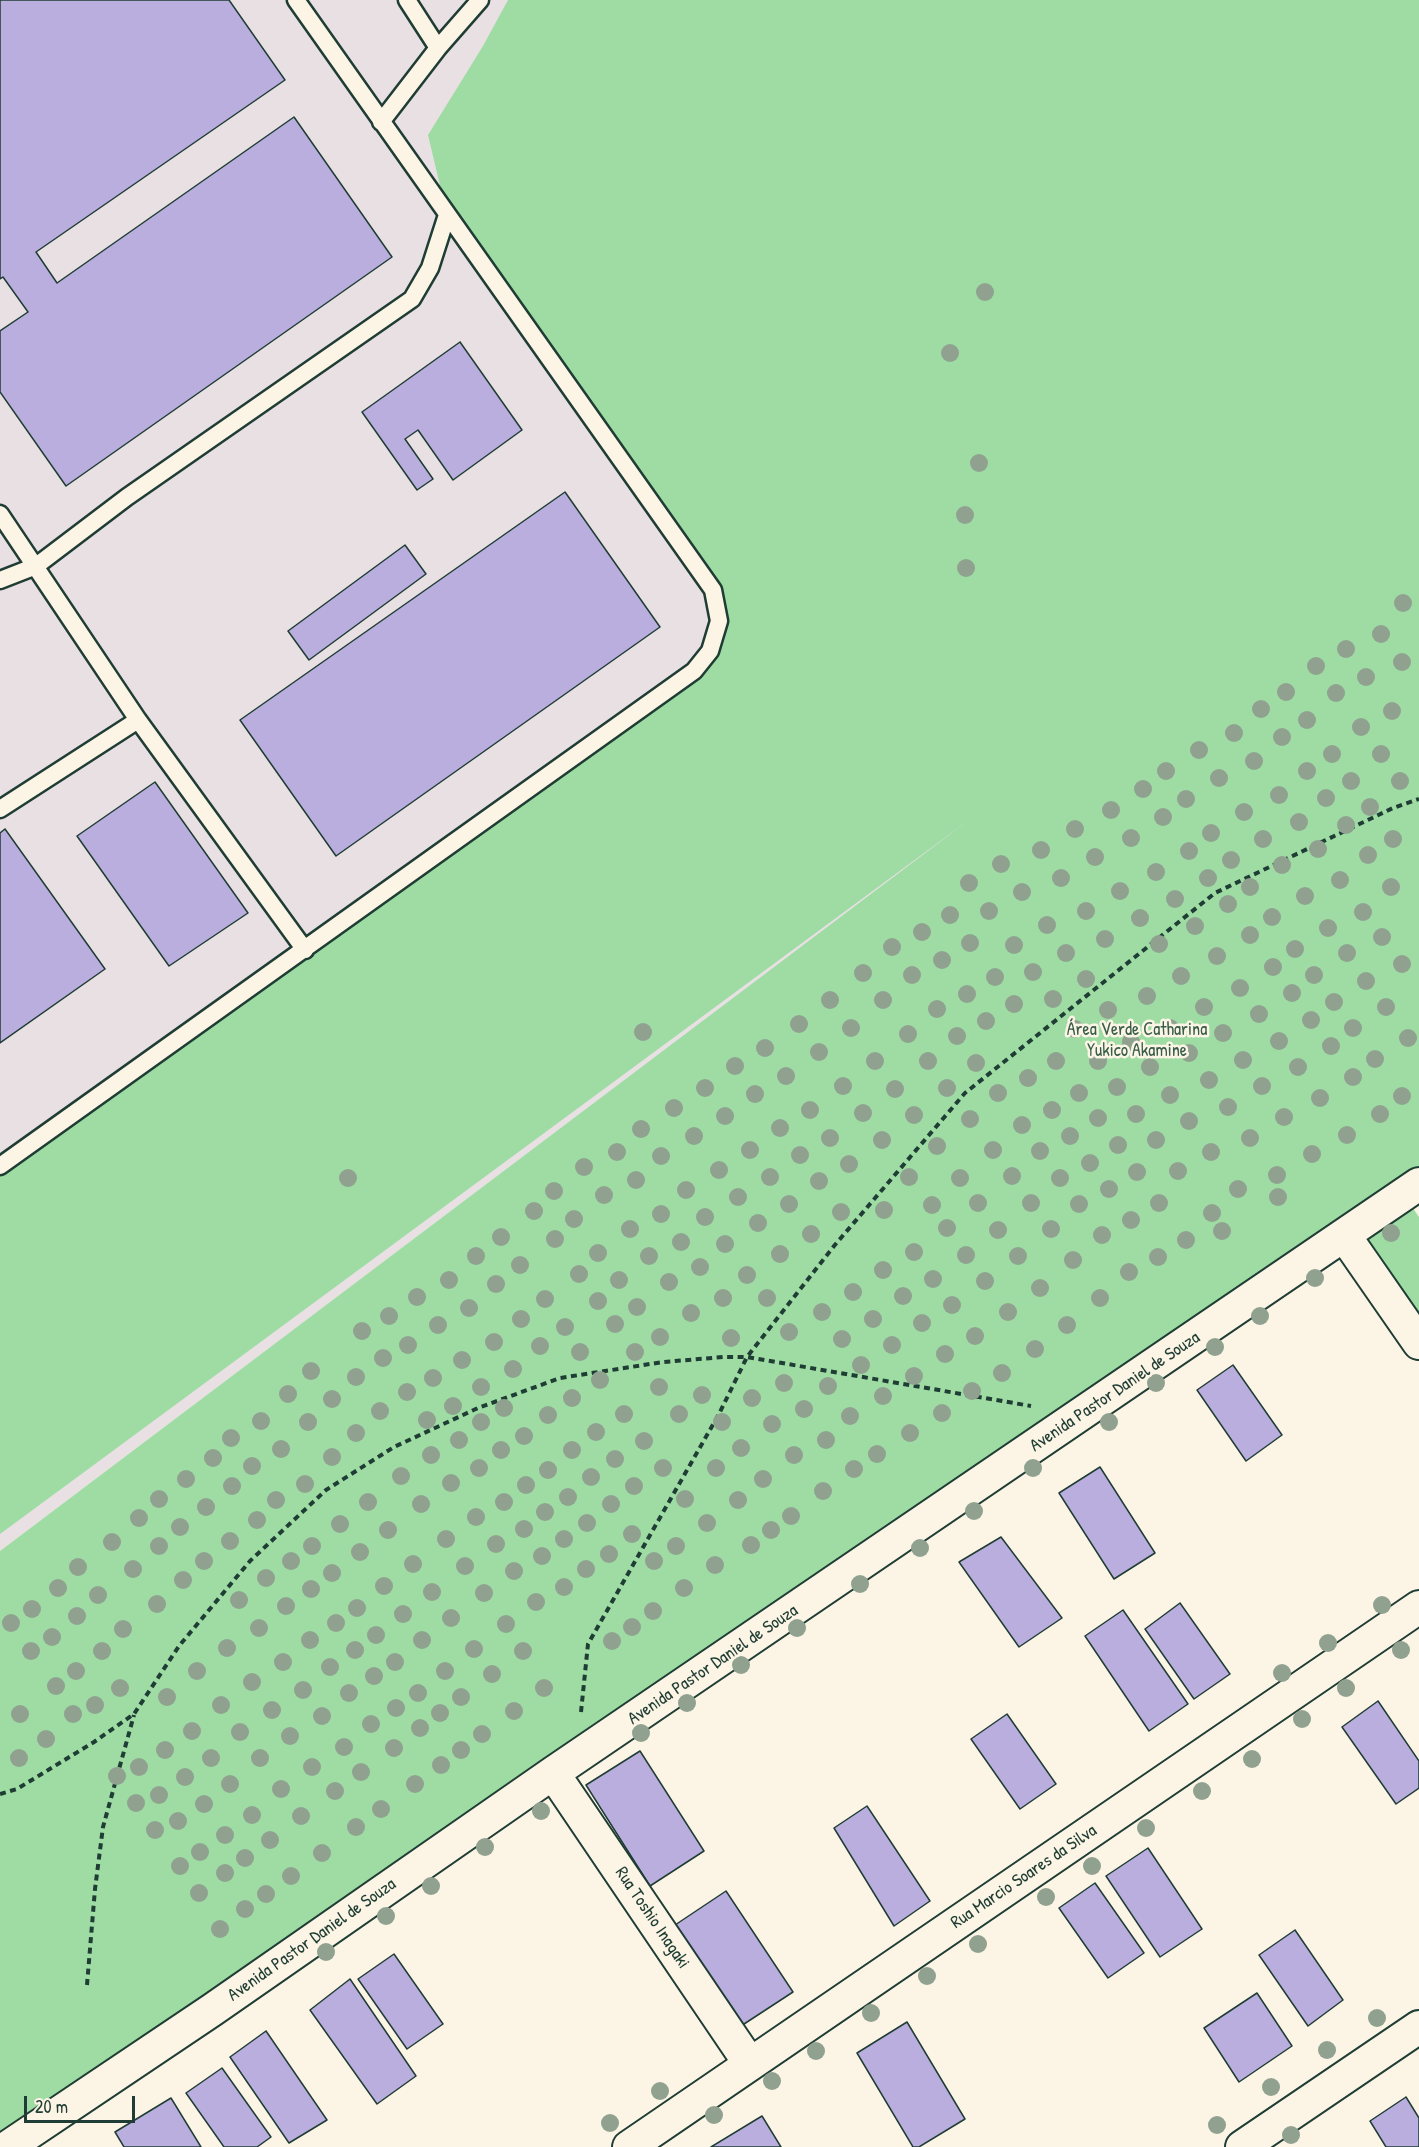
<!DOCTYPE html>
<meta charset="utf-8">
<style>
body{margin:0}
#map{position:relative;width:1419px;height:2147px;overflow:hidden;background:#fcf5e5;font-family:"Patrick Hand",sans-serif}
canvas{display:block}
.scale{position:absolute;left:24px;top:2096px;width:111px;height:27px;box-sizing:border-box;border:3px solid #1f3d34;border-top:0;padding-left:8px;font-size:18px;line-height:21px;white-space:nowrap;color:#1f3d34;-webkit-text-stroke:4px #fcf5e5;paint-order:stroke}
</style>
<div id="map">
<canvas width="1419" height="2147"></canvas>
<div class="scale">20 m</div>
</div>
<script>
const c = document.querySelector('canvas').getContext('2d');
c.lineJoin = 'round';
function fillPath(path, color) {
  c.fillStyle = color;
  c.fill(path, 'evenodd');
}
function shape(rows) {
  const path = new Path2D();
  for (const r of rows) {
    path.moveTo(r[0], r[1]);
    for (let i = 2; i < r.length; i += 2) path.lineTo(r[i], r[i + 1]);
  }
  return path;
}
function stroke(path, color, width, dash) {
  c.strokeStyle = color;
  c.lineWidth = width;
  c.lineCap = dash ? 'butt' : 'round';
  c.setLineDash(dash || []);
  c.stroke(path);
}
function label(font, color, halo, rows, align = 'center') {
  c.font = font + ' "Patrick Hand",sans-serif';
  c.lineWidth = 5;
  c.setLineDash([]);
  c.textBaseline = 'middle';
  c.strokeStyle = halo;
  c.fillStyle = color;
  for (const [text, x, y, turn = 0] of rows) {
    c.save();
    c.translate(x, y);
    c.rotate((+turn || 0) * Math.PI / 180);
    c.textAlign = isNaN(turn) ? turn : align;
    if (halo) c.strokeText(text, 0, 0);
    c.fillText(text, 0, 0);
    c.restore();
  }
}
fillPath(shape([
 [0,0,1419,0,1039,768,0,1551]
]), '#e8e0e3');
fillPath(shape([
 [508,0,1419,0,1419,1184,1404,1195,1419,1217,1419,1343,1344,1236,0,2147,0,1551,969,820,0,1534,0,1166,710,651,713,590,447,215,428,135,483,46]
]), '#9edca4');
const building = shape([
 [0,0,229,0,285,80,36,252,57,283,294,117,392,257,66,486,0,392,0,331,28,312,3,277,0,279,0,0],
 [460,342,522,430,453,480,418,430,405,439,433,479,417,490,362,412,460,342],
 [565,492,660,627,336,856,240,720,565,492],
 [405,545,426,574,309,660,288,631,405,545],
 [155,782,248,913,169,966,77,836,155,782],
 [5,829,105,969,0,1043,0,833,5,829],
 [1233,1365,1282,1435,1246,1461,1197,1390,1233,1365],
 [1100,1467,1155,1553,1114,1579,1059,1493,1100,1467],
 [1001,1537,1062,1618,1019,1647,959,1562,1001,1537],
 [1180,1603,1230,1674,1194,1699,1145,1629,1180,1603],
 [1123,1610,1188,1704,1149,1731,1085,1636,1123,1610],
 [1378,1701,1419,1761,1419,1788,1396,1804,1342,1727,1378,1701],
 [1007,1714,1056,1784,1020,1809,971,1739,1007,1714],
 [640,1751,704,1851,650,1886,586,1785,640,1751],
 [867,1806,930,1901,894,1926,834,1828,867,1806],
 [1148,1848,1202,1929,1160,1957,1106,1876,1148,1848],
 [1095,1883,1144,1953,1108,1978,1059,1908,1095,1883],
 [726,1891,793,1992,741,2026,675,1925,726,1891],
 [1295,1930,1343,2000,1308,2026,1259,1955,1295,1930],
 [394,1954,443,2024,407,2049,358,1979,394,1954],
 [350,1979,416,2076,377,2104,310,2010,350,1979],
 [1257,1993,1292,2046,1239,2082,1204,2028,1257,1993],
 [907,2022,965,2119,919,2147,913,2147,857,2053,907,2022],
 [266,2031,327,2120,289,2143,230,2057,266,2031],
 [222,2068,271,2137,257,2147,224,2147,186,2093,222,2068],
 [1406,2097,1419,2118,1419,2147,1386,2147,1370,2121,1406,2097],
 [171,2098,201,2147,124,2147,115,2132,171,2098],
 [762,2116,781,2147,711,2147,762,2116]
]);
fillPath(building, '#baaedf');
stroke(building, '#1f3d34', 1.5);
const lane = shape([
 [407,0,438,48],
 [381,122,438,48,480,0],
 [0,514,138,720,305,950],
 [0,580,36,566,127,497,412,299,430,268,447,215],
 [0,809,138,720],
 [0,1166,694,671,710,651,719,621,713,590,296,0]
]);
const street = shape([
 [1344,1235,1419,1343],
 [553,1773,750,2064],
 [8,2147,212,2010,553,1773,1419,1184],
 [629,2147,1419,1607],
 [1242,2147,1419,2027]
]);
stroke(lane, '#1f3d34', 21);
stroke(street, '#1f3d34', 36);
stroke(shape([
 [581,1712,588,1644,719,1414,747,1357,834,1246,965,1093,1215,893,1393,808,1419,799],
 [0,1794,17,1789,94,1742,134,1714,179,1646,250,1561,326,1490,394,1447,478,1408,560,1378,663,1362,723,1357,747,1357,1031,1406],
 [87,1985,95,1889,103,1827,134,1715]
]), '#1f3d34', 4, [6, 4.5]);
stroke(lane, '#fcf5e5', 16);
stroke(street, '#fcf5e5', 32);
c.fillStyle = '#90a190';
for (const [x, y] of [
 [985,292],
 [950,353],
 [979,463],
 [965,515],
 [966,568],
 [1403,603],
 [1381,634],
 [1346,649],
 [1402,662],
 [1316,666],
 [1366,677],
 [1286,692],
 [1336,693],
 [1261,709],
 [1392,711],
 [1307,720],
 [1361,727],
 [1234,733],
 [1282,737],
 [1199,750],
 [1332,754],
 [1381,754],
 [1254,761],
 [1166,771],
 [1307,771],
 [1219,778],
 [1351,781],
 [1400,781],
 [1143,789],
 [1279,795],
 [1326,798],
 [1186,799],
 [1370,807],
 [1111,810],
 [1244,812],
 [1163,817],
 [1299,822],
 [1346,825],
 [1075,829],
 [1211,833],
 [1131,838],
 [1263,839],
 [1393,839],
 [1318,849],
 [1041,850],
 [1189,851],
 [1368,855],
 [1095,857],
 [1231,860],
 [1001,864],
 [1282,865],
 [1156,872],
 [1061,878],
 [1208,878],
 [1340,880],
 [969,883],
 [1250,887],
 [1391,887],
 [1120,891],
 [1022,892],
 [1305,896],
 [1175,899],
 [1228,904],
 [989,911],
 [1086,911],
 [1363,912],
 [950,915],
 [1272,917],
 [1140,918],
 [1047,925],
 [1195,926],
 [1328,928],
 [922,932],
 [1250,935],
 [1382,937],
 [1105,939],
 [970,943],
 [1159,944],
 [1014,945],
 [892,947],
 [1295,949],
 [1066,953],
 [1347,953],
 [1217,956],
 [942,960],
 [1402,964],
 [1273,967],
 [1033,972],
 [863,973],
 [912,975],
 [1314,975],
 [1181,976],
 [995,977],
 [1086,979],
 [1366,981],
 [1240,988],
 [1292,993],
 [967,994],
 [1147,996],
 [1053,999],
 [830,1000],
 [883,1000],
 [1334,1002],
 [1014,1004],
 [1204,1007],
 [1386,1007],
 [937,1009],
 [1108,1010],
 [1259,1014],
 [1311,1020],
 [986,1021],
 [799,1024],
 [851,1028],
 [1170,1028],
 [1353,1028],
 [1075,1029],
 [643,1032],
 [1223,1033],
 [908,1034],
 [957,1036],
 [1408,1038],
 [1279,1041],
 [1131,1042],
 [1331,1046],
 [765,1048],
 [819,1052],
 [1189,1053],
 [1375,1059],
 [1243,1060],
 [875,1061],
 [928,1061],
 [1056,1061],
 [1098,1061],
 [976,1063],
 [735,1066],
 [1150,1067],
 [1298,1067],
 [786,1076],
 [1353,1077],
 [1028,1078],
 [1209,1080],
 [843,1086],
 [1262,1086],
 [1117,1087],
 [705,1088],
 [947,1088],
 [895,1089],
 [998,1093],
 [1079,1093],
 [755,1094],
 [1170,1095],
 [1402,1096],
 [1320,1098],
 [1228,1107],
 [674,1108],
 [810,1110],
 [1052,1110],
 [863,1113],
 [1136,1114],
 [1380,1114],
 [914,1115],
 [725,1116],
 [1284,1117],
 [1098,1118],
 [970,1119],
 [1189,1121],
 [1022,1125],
 [780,1128],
 [641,1129],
 [1347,1135],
 [694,1136],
 [1070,1136],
 [830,1138],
 [1250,1138],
 [882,1140],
 [1156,1140],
 [1118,1145],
 [937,1146],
 [750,1150],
 [993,1150],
 [1040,1151],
 [617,1152],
 [1211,1152],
 [1312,1154],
 [800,1155],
 [661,1156],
 [1090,1163],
 [849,1164],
 [584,1167],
 [719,1170],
 [1178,1171],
 [1137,1172],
 [1277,1175],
 [1012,1176],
 [770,1177],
 [909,1177],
 [348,1178],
 [960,1178],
 [1060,1178],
 [636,1180],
 [819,1181],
 [1109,1189],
 [1238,1189],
 [686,1190],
 [554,1191],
 [604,1195],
 [738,1197],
 [1278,1197],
 [978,1203],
 [1031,1203],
 [1159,1203],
 [789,1204],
 [1079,1204],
 [932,1205],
 [884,1210],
 [534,1211],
 [841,1212],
 [1212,1213],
 [661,1214],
 [705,1217],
 [574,1219],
 [1131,1220],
 [758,1223],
 [947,1228],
 [630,1229],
 [1051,1229],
 [998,1230],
 [1222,1231],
 [1391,1233],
 [811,1234],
 [1102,1235],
 [501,1237],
 [555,1239],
 [1186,1240],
 [681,1242],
 [725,1244],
 [914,1252],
 [598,1253],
 [780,1254],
 [966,1255],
 [476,1256],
 [649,1256],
 [1018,1256],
 [1158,1257],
 [1073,1260],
 [520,1265],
 [700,1267],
 [883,1270],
 [1129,1272],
 [579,1274],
 [747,1275],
 [1315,1278],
 [933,1279],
 [449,1280],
 [619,1280],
 [985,1281],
 [669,1282],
 [496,1284],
 [1040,1288],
 [853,1292],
 [903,1296],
 [417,1297],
 [723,1298],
 [767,1298],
 [1100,1298],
 [545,1299],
 [598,1301],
 [952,1305],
 [637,1307],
 [469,1308],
 [822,1312],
 [1008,1312],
 [691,1313],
 [389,1316],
 [1260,1316],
 [521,1319],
 [873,1319],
 [922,1323],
 [615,1324],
 [438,1325],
 [1067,1325],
 [565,1327],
 [362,1331],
 [789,1332],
 [975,1336],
 [660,1337],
 [731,1338],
 [842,1339],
 [494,1342],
 [408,1345],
 [892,1345],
 [540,1346],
 [1215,1347],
 [1035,1349],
 [580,1352],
 [635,1352],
 [945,1354],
 [383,1358],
 [462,1360],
 [861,1365],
 [513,1369],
 [311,1371],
 [1002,1373],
 [914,1376],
 [356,1377],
 [433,1378],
 [600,1380],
 [784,1383],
 [1156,1383],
 [828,1386],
 [481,1387],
 [659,1387],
 [972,1391],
 [407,1392],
 [288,1394],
 [702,1395],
 [883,1396],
 [572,1398],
 [752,1398],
 [332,1399],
 [453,1406],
 [504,1408],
 [804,1409],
 [380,1411],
 [942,1413],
 [624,1414],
 [679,1414],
 [548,1415],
 [850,1416],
 [427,1420],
 [261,1421],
 [308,1422],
 [481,1422],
 [722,1422],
 [1109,1422],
 [772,1424],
 [596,1432],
 [356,1433],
 [910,1433],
 [524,1436],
 [231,1438],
 [459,1440],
 [826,1440],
 [644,1441],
 [741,1448],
 [281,1449],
 [501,1450],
 [572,1450],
 [877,1454],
 [431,1455],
 [794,1455],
 [332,1457],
 [213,1458],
 [615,1459],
 [252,1466],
 [479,1468],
 [663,1468],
 [716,1468],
 [1033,1468],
 [854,1469],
 [548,1470],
 [401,1476],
 [591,1477],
 [186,1479],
 [763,1479],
 [451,1483],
 [305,1484],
 [526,1485],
 [232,1486],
 [634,1486],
 [823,1491],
 [568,1497],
 [159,1499],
 [685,1499],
 [276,1500],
 [738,1500],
 [368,1502],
 [504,1502],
 [421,1504],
 [611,1504],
 [206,1507],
 [974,1511],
 [545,1512],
 [791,1516],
 [476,1517],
 [139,1518],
 [257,1520],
 [587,1523],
 [707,1523],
 [340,1524],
 [180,1527],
 [524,1529],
 [388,1530],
 [771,1530],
 [632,1534],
 [446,1539],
 [564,1539],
 [230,1541],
 [112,1542],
 [496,1544],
 [751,1545],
 [159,1546],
 [312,1546],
 [676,1546],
 [920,1548],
 [360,1552],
 [609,1554],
 [542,1556],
 [204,1561],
 [291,1561],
 [654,1561],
 [413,1564],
 [715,1565],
 [465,1566],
 [78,1567],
 [133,1569],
 [586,1569],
 [514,1571],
 [332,1573],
 [266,1578],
 [183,1580],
 [860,1584],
 [384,1586],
 [564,1587],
 [58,1588],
 [684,1588],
 [311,1589],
 [432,1592],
 [484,1593],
 [98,1595],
 [239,1600],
 [536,1602],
 [157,1604],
 [1382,1605],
 [286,1606],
 [357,1608],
 [32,1609],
 [653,1611],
 [403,1614],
 [77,1616],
 [451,1618],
 [11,1623],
 [336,1623],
 [506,1624],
 [632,1627],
 [259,1628],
 [797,1628],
 [123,1629],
 [376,1635],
 [52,1637],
 [310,1640],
 [422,1640],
 [612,1641],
 [1328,1643],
 [227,1648],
 [474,1649],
 [355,1650],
 [1401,1650],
 [31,1651],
 [102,1651],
 [523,1651],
 [283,1662],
 [395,1662],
 [741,1665],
 [330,1667],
 [76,1671],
 [197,1671],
 [445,1671],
 [1282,1673],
 [492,1674],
 [374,1676],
 [252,1682],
 [56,1686],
 [120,1688],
 [544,1688],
 [1346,1688],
 [303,1690],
 [349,1693],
 [418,1693],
 [167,1697],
 [461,1697],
 [687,1703],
 [95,1705],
 [221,1705],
 [396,1708],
 [272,1710],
 [514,1711],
 [440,1713],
 [20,1714],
 [73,1714],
 [322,1716],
 [1302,1719],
 [371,1724],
 [420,1728],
 [192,1731],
 [240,1732],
 [641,1733],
 [482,1734],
 [290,1736],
 [46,1739],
 [344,1747],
 [394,1748],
 [165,1750],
 [461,1750],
 [19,1758],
 [211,1758],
 [260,1758],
 [1252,1759],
 [441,1765],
 [139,1767],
 [312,1767],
 [361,1772],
 [117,1776],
 [185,1777],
 [230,1784],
 [415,1784],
 [281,1789],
 [335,1791],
 [1202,1791],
 [159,1795],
 [136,1803],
 [204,1804],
 [381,1809],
 [541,1811],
 [252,1815],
 [301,1816],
 [178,1821],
 [356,1827],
 [1146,1828],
 [155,1830],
 [225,1835],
 [270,1840],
 [485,1847],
 [200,1852],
 [322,1853],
 [245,1858],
 [180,1866],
 [1092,1866],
 [225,1873],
 [291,1876],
 [431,1886],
 [199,1893],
 [266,1894],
 [1046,1897],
 [245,1909],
 [386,1916],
 [220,1929],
 [978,1944],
 [326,1952],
 [927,1976],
 [871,2013],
 [1377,2018],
 [1327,2050],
 [816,2051],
 [772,2081],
 [1271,2087],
 [660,2091],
 [714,2115],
 [610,2123],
 [1217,2125],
 [1291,2135]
]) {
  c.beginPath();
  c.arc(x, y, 9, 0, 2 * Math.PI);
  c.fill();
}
label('18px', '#385d4a', '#fcf5e5', [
 ["Área Verde Catharina",1137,1030],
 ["Yukico Akamine",1137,1051]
]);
label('18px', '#1f3d34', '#fcf5e5', [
 ["Avenida Pastor Daniel de Souza",1115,1392,-34],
 ["Avenida Pastor Daniel de Souza",713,1665,-34],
 ["Rua Marcio Soares da Silva",1024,1877,-34],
 ["Rua Toshio Inagaki",652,1918,56],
 ["Avenida Pastor Daniel de Souza",312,1940,-35]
]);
</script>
